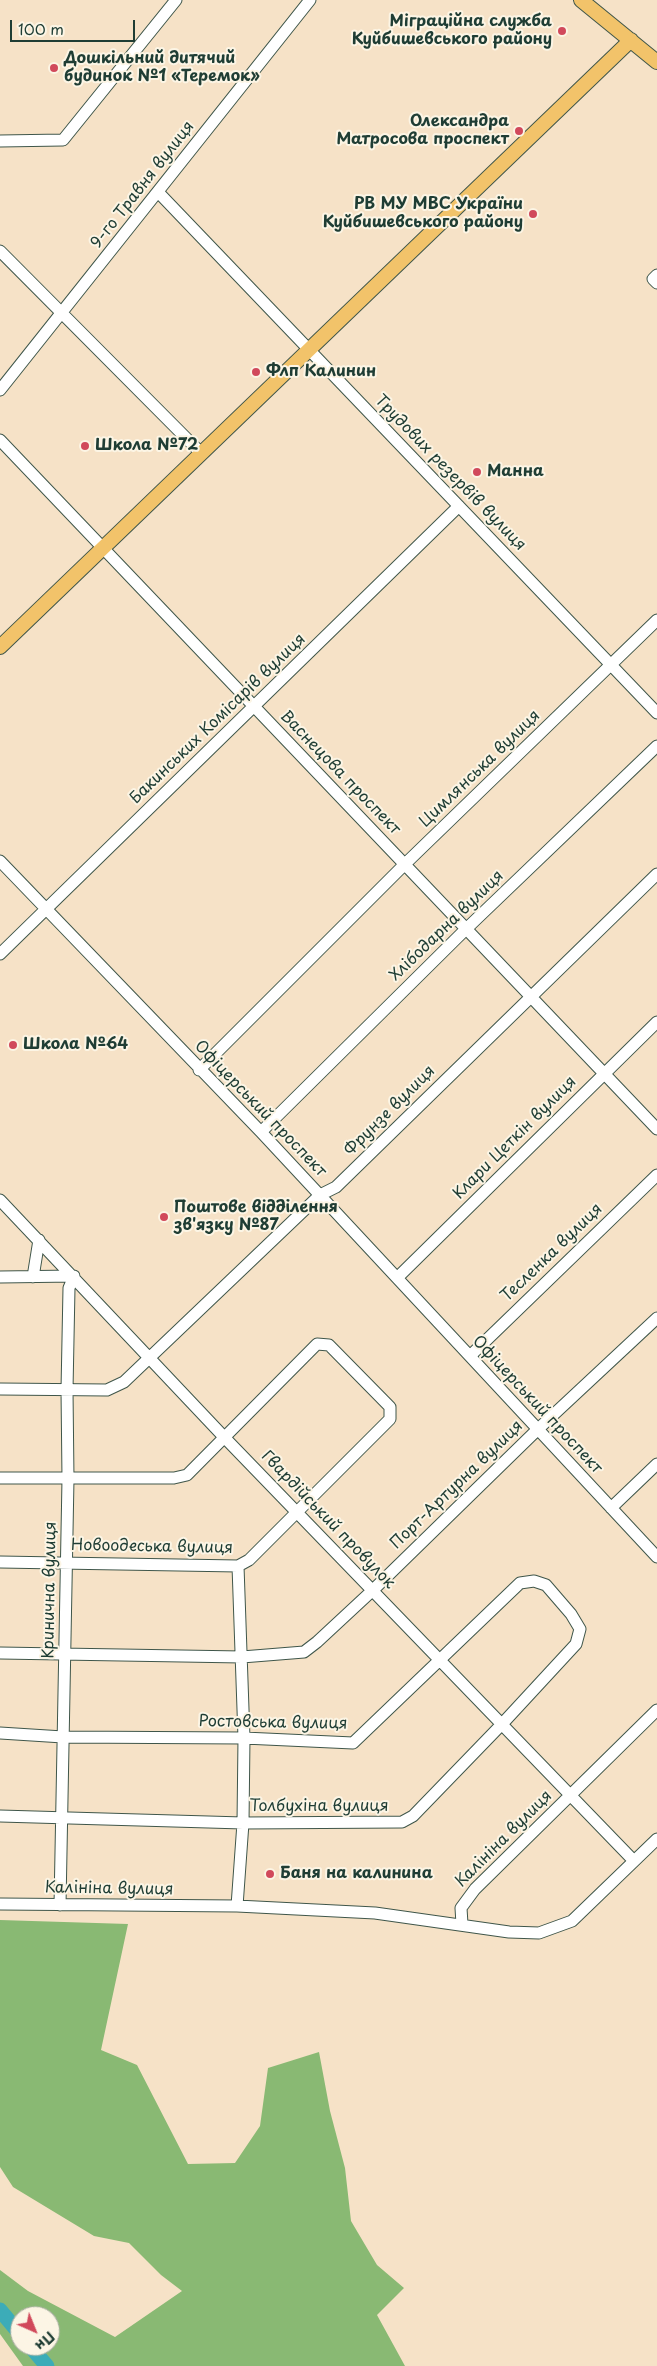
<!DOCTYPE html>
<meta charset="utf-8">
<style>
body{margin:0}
#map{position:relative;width:657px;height:2366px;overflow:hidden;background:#f6e2c7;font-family:"Playpen Sans",sans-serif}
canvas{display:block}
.north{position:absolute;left:10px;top:2306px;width:50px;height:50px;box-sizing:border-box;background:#fcf5e5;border:1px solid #a4ab9e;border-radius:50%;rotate:136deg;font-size:14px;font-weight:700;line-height:20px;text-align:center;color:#1f3d34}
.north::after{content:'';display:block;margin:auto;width:18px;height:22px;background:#d1495b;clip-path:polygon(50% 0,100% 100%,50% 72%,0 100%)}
.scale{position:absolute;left:10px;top:20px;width:125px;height:22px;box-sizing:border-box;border:2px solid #1f3d34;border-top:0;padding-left:6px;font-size:15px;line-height:18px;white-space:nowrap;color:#1f3d34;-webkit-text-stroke:4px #fcf5e5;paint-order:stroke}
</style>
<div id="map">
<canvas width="657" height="2366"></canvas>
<div class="north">Пн</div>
<div class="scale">100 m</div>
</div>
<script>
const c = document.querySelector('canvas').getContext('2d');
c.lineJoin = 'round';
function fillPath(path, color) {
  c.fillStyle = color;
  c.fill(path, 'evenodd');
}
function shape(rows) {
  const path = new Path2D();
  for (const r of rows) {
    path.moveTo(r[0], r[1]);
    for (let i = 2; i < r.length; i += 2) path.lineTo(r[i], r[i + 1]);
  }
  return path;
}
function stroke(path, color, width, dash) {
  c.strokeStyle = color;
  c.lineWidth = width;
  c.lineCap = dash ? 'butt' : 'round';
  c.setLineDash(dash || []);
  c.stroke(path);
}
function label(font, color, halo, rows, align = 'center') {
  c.font = font + ' "Playpen Sans",sans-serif';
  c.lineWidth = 4;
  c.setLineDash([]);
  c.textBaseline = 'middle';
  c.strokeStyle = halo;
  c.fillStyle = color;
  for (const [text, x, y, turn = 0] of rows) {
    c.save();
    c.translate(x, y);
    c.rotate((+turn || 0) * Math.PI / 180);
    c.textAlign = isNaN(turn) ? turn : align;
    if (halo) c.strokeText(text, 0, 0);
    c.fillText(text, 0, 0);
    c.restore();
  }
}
fillPath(shape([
 [0,1920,128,1924,101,2050,137,2065,188,2164,235,2163,260,2126,268,2068,319,2052,330,2111,345,2168,351,2221,377,2265,404,2288,377,2315,405,2366,23,2366,0,2334,0,2270,28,2291,115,2337,182,2291,161,2275,129,2243,94,2236,13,2187,0,2167],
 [20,2316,50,2316,50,2346,20,2346]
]), '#89b973');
stroke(shape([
 [0,2310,20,2334],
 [30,2346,47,2366]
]), '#3cacb8', 15);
const minor = shape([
 [0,141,63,140,176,0],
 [158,192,657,713],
 [0,251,201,453],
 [657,275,653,279,657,283],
 [0,390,310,0],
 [0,440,657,1129],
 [0,861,261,1132,657,1557],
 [0,954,459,506],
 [199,1070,405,864,657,620],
 [261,1132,465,930,657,746],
 [0,1200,224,1437,634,1861],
 [0,1277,74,1276,69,1288,67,1390,68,1479,60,1905],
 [33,1277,39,1240],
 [397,1278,657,1022],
 [470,1356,657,1175],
 [0,1389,107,1390,124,1382,320,1195,336,1187,657,874],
 [0,1478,174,1478,187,1475,317,1344,329,1345,390,1407,390,1419,249,1560,238,1566,0,1562],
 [611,1508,657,1464],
 [0,1653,242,1657,304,1652,317,1642,373,1590,537,1430,657,1318],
 [0,1733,63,1737,244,1738,353,1743,520,1583,534,1581,546,1585,571,1614,580,1629,576,1644,503,1723,413,1816,402,1822,243,1823,0,1816],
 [0,1904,237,1906,375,1913,509,1932,539,1933,572,1921,657,1839],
 [237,1906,243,1823,244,1738,238,1566],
 [462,1924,461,1908,475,1889,657,1710]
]);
const major = shape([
 [581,0,657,62],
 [0,647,631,40]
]);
stroke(minor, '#3f564a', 13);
stroke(major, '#3f564a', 16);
stroke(minor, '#fff', 11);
stroke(major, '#f2c36a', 14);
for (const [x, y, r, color] of [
 [562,31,5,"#d1495b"],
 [54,68,5,"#d1495b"],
 [519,131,5,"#d1495b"],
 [533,214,5,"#d1495b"],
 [256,372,5,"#d1495b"],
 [85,446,5,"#d1495b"],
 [477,472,5,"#d1495b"],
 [13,1045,5,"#d1495b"],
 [164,1217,5,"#d1495b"],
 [270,1874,5,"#d1495b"]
]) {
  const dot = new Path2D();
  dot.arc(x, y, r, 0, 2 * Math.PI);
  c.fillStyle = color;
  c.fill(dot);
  stroke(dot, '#fcf5e5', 2);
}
label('bold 16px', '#1f3d34', '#fcf5e5', [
 ["Міграційна служба",552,22,"right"],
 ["Куйбишевського району",552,40,"right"],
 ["Дошкільний дитячий",64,59],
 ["будинок №1 «Теремок»",64,77],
 ["Олександра",509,122,"right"],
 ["Матросова проспект",509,140,"right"],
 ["РВ МУ МВС України",523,205,"right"],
 ["Куйбишевського району",523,223,"right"],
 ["Флп Калинин",266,372],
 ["Школа №72",95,446],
 ["Манна",487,472],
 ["Школа №64",23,1045],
 ["Поштове відділення",174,1208],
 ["зв'язку №87",174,1226],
 ["Баня на калинина",280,1874]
], 'left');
label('16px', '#1f3d34', '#fcf5e5', [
 ["9-го Травня вулиця",143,185,-52],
 ["Трудових резервів вулиця",450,473,46],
 ["Бакинських Комісарів вулиця",218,719,-44],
 ["Цимлянська вулиця",480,769,-44],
 ["Васнецова проспект",340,773,46],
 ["Хлібодарна вулиця",447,926,-44],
 ["Офіцерський проспект",260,1109,46],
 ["Фрунзе вулиця",390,1111,-45],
 ["Клари Цеткін вулиця",515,1138,-45],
 ["Тесленка вулиця",552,1253,-44],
 ["Офіцерський проспект",537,1405,47],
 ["Порт-Артурна вулиця",457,1485,-44],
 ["Гвардійський провулок",328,1520,46],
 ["Новоодеська вулиця",152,1547,1],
 ["Кринична вулиця",50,1590,-89],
 ["Ростовська вулиця",273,1723,1],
 ["Толбухіна вулиця",319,1807],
 ["Калініна вулиця",504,1839,-45],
 ["Калініна вулиця",109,1889,1]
]);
</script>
